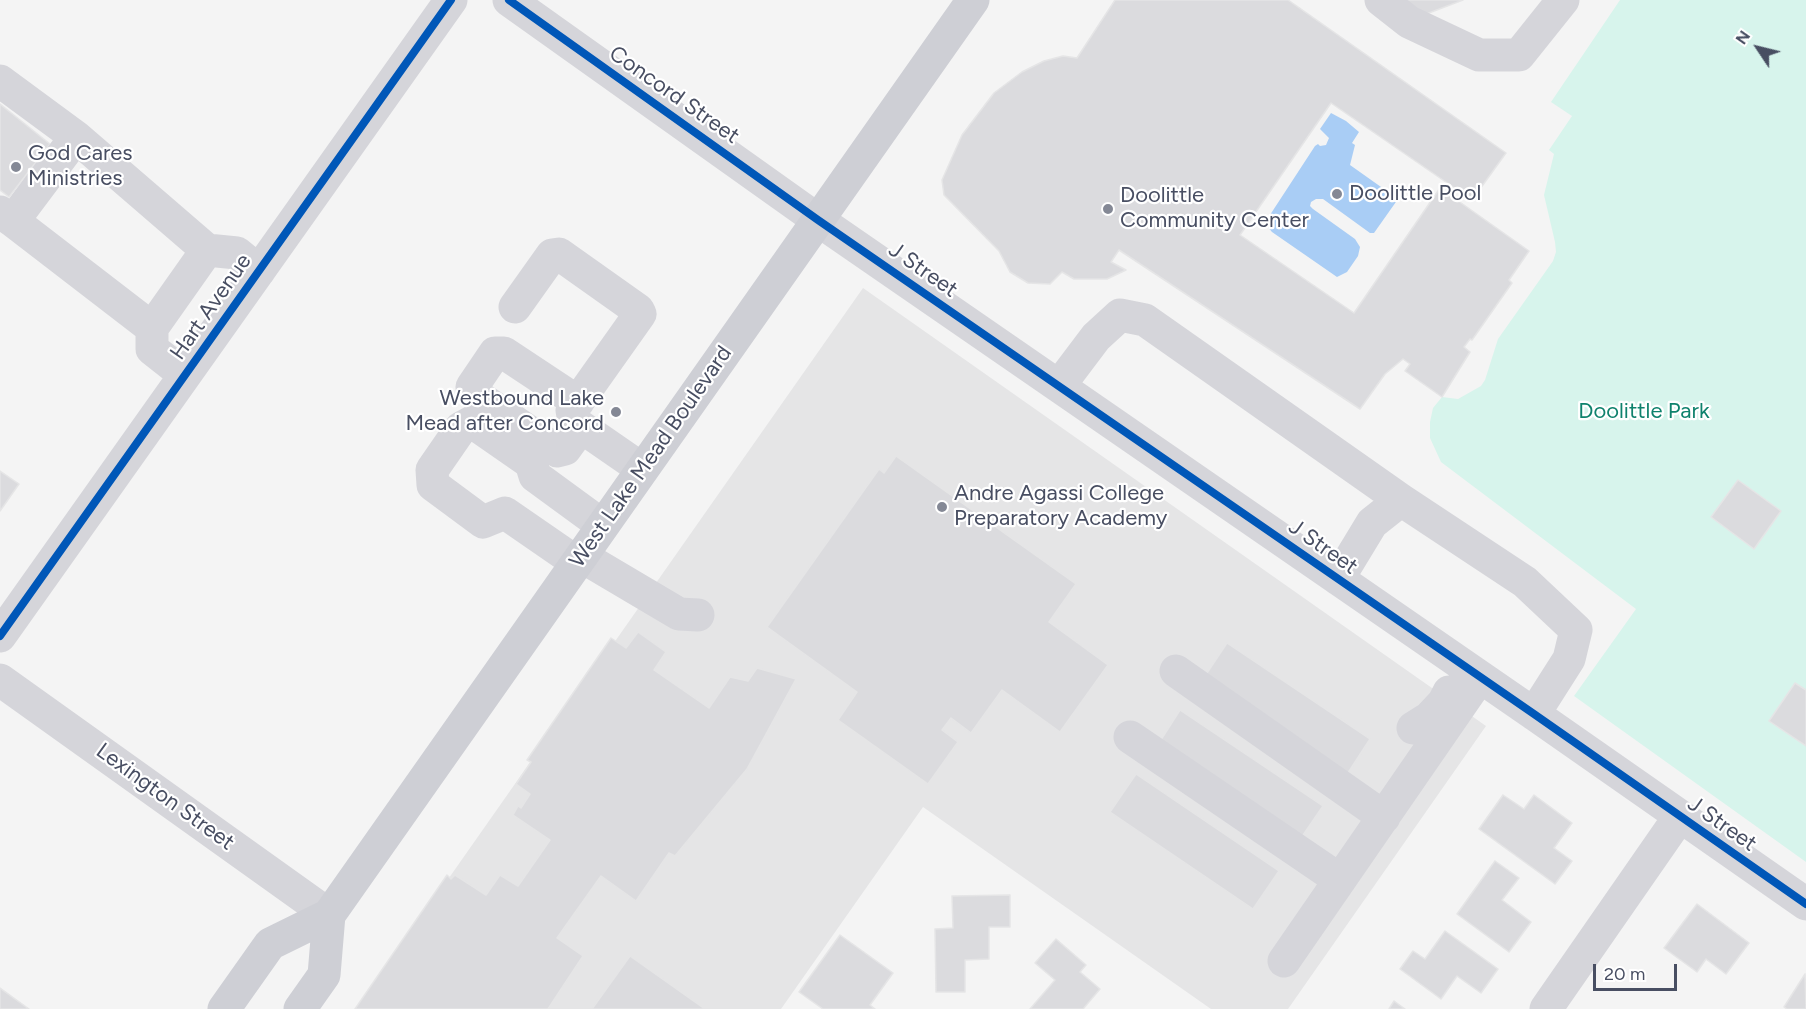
<!DOCTYPE html>
<style>
body{margin:0}
#map{position:relative;width:1806px;height:1009px;overflow:hidden;background:#f4f4f4;font-family:Figtree,sans-serif}
canvas{display:block}
.north{position:absolute;left:1728px;top:18px;width:60px;height:60px;-webkit-text-stroke:4px #fff;paint-order:stroke;rotate:305deg;font-size:16px;font-weight:700;line-height:24px;text-align:center;color:#484e62}
.north::after{content:'';display:block;margin:auto;width:21px;height:27px;background:#484e62;clip-path:polygon(50% 0,100% 100%,50% 72%,0 100%)}
.scale{position:absolute;left:1593px;top:964px;width:84px;height:27px;box-sizing:border-box;border:3px solid #484e62;border-top:0;padding-left:8px;font-size:18px;line-height:21px;white-space:nowrap;color:#484e62;-webkit-text-stroke:4px #fff;paint-order:stroke}
</style>
<div id="map">
<canvas width="1806" height="1009"></canvas>
<div class="north">N</div>
<div class="scale">20 m</div>
</div>
<script>
const c = document.querySelector('canvas').getContext('2d');
c.lineJoin = 'round';
function fillPath(path, color) {
  c.fillStyle = color;
  c.fill(path, 'evenodd');
}
function shape(rows) {
  const path = new Path2D();
  for (const r of rows) {
    path.moveTo(r[0], r[1]);
    for (let i = 2; i < r.length; i += 2) path.lineTo(r[i], r[i + 1]);
  }
  return path;
}
function stroke(path, color, width, dash) {
  c.strokeStyle = color;
  c.lineWidth = width;
  c.lineCap = dash ? 'butt' : 'round';
  c.setLineDash(dash || []);
  c.stroke(path);
}
function label(font, color, halo, rows, align = 'center') {
  c.font = font + ' Figtree,sans-serif';
  c.lineWidth = 4.5;
  c.setLineDash([]);
  c.textBaseline = 'middle';
  c.strokeStyle = halo;
  c.fillStyle = color;
  for (const [text, x, y, turn = 0] of rows) {
    c.save();
    c.translate(x, y);
    c.rotate((+turn || 0) * Math.PI / 180);
    c.textAlign = isNaN(turn) ? turn : align;
    if (halo) c.strokeText(text, 0, 0);
    c.fillText(text, 0, 0);
    c.restore();
  }
}
fillPath(shape([
 [863,288,1486,726,1288,1009,1211,1009,923,807,781,1009,357,1009]
]), '#e5e5e6');
fillPath(shape([
 [1620,0,1806,0,1806,862,1574,696,1636,609,1441,462,1430,438,1430,422,1433,408,1442,397,1458,399,1481,386,1485,380,1498,339,1553,261,1556,252,1555,242,1544,195,1554,154,1549,150,1572,116,1551,102]
]), '#d7f4ec');
fillPath(shape([
 [1331,113,1346,121,1359,132,1352,143,1355,145,1350,165,1398,199,1374,233,1370,233,1323,199,1316,199,1311,202,1310,206,1313,209,1355,239,1360,247,1358,256,1347,272,1337,277,1272,232,1267,226,1268,218,1315,146,1318,144,1320,146,1326,145,1329,138,1320,129]
]), '#a9cdf5');
const building = shape([
 [1115,0,1288,0,1506,153,1472,200,1331,103,1240,235,1354,313,1440,188,1529,251,1509,280,1512,283,1472,340,1470,339,1464,347,1470,352,1442,397,1405,371,1410,364,1403,359,1385,374,1360,409,1119,250,1111,262,1126,270,1107,279,1074,279,1062,272,1050,284,1028,283,1010,272,999,251,944,195,942,180,962,135,994,93,1022,72,1044,61,1063,56,1077,58,1115,0],
 [1406,0,1463,0,1413,19,1406,0],
 [0,104,50,144,9,197,0,190,0,104],
 [896,456,1076,584,1049,622,1108,665,1060,732,1002,690,971,733,951,718,942,730,958,742,928,784,838,720,857,692,767,627,879,469,884,473,896,456],
 [0,471,19,484,0,511,0,471],
 [1738,480,1781,511,1754,549,1711,517,1738,480],
 [638,632,666,652,654,670,709,708,730,677,748,681,757,668,796,679,747,769,675,856,669,853,636,901,601,876,557,938,583,956,548,1009,355,1009,447,875,451,879,455,875,486,895,500,875,518,886,550,840,513,815,518,806,521,808,530,794,516,784,531,762,527,760,611,638,626,648,638,632],
 [1227,643,1370,739,1346,776,1203,679,1227,643],
 [1795,683,1806,690,1806,746,1769,721,1795,683],
 [1180,710,1323,806,1299,841,1157,746,1180,710],
 [1136,774,1279,871,1253,909,1110,812,1136,774],
 [1503,795,1524,809,1534,795,1572,823,1554,848,1572,861,1555,884,1479,829,1503,795],
 [1495,861,1519,878,1502,900,1531,922,1509,952,1457,914,1495,861],
 [1010,895,1010,927,989,927,989,959,965,960,965,992,936,992,935,929,953,928,952,896,1010,895],
 [1697,904,1749,943,1726,974,1706,959,1697,972,1664,948,1697,904],
 [1445,931,1498,969,1481,993,1457,976,1441,999,1400,969,1413,951,1425,959,1445,931],
 [840,935,893,973,870,1005,875,1009,823,1009,799,992,840,935],
 [1056,939,1086,965,1080,972,1100,989,1083,1009,1030,1009,1055,980,1035,963,1056,939],
 [630,956,705,1009,592,1009,630,956],
 [1805,974,1806,1009,1787,1009,1784,1007,1805,974],
 [0,988,29,1009,0,1009,0,988],
 [1394,1001,1405,1009,1389,1009,1394,1001]
]);
fillPath(building, '#dbdbde');
stroke(building, '#e5e5e6', 1.5);
stroke(shape([
 [509,0,818,220,1534,714,1806,904],
 [1381,0,1409,22,1479,55,1519,55,1563,0],
 [0,81,76,137,13,221,0,212],
 [13,221,152,328,207,250,76,137],
 [207,250,237,253,259,271],
 [515,307,552,255,559,254,638,310,640,314,572,410,574,422,642,469],
 [152,328,152,349,185,375],
 [1059,386,1096,337,1120,315,1145,320,1401,500],
 [578,402,504,353,495,353,472,387,473,393,557,451,565,449,581,427],
 [581,556,679,614,698,615],
 [576,562,505,513,483,522,433,485,432,470,461,428,472,422,531,463,535,476,602,525],
 [1338,579,1372,523,1401,500,1525,582,1576,630,1569,659,1534,714],
 [0,636,451,0],
 [1176,671,1384,817],
 [0,680,329,915],
 [1413,728,1429,718,1444,702,1449,692],
 [1130,737,1340,880],
 [1284,961,1480,677],
 [1546,1009,1680,816]
]), '#d5d5da', 33);
stroke(shape([
 [224,1009,270,944,329,915,973,0],
 [300,1009,324,975,329,915]
]), '#cecfd5', 33);
stroke(shape([
 [509,0,818,220,1534,714,1806,904],
 [0,636,451,0]
]), '#0057b8', 8);
for (const [x, y, r, color] of [
 [16,167,6,"#848895"],
 [1337,194,6,"#848895"],
 [1108,209,6,"#848895"],
 [616,412,6,"#848895"],
 [942,507,6,"#848895"]
]) {
  const dot = new Path2D();
  dot.arc(x, y, r, 0, 2 * Math.PI);
  c.fillStyle = color;
  c.fill(dot);
  stroke(dot, '#fff', 2);
}
label('22px', '#484e62', '#fff', [
 ["Concord Street",674,95,35],
 ["J Street",923,270,35],
 ["Hart Avenue",211,307,-55],
 ["West Lake Mead Boulevard",651,457,-55],
 ["J Street",1323,547,35],
 ["Lexington Street",165,797,36],
 ["J Street",1722,824,35]
]);
label('22px', '#484e62', '#fff', [
 ["God Cares",28,154],
 ["Ministries",28,179],
 ["Doolittle Pool",1349,194],
 ["Doolittle",1120,196],
 ["Community Center",1120,221],
 ["Westbound Lake",604,399,"right"],
 ["Mead after Concord",604,424,"right"],
 ["Andre Agassi College",954,494],
 ["Preparatory Academy",954,519]
], 'left');
label('22px', '#0f826d', '#fff', [
 ["Doolittle Park",1644,412]
]);
</script>
